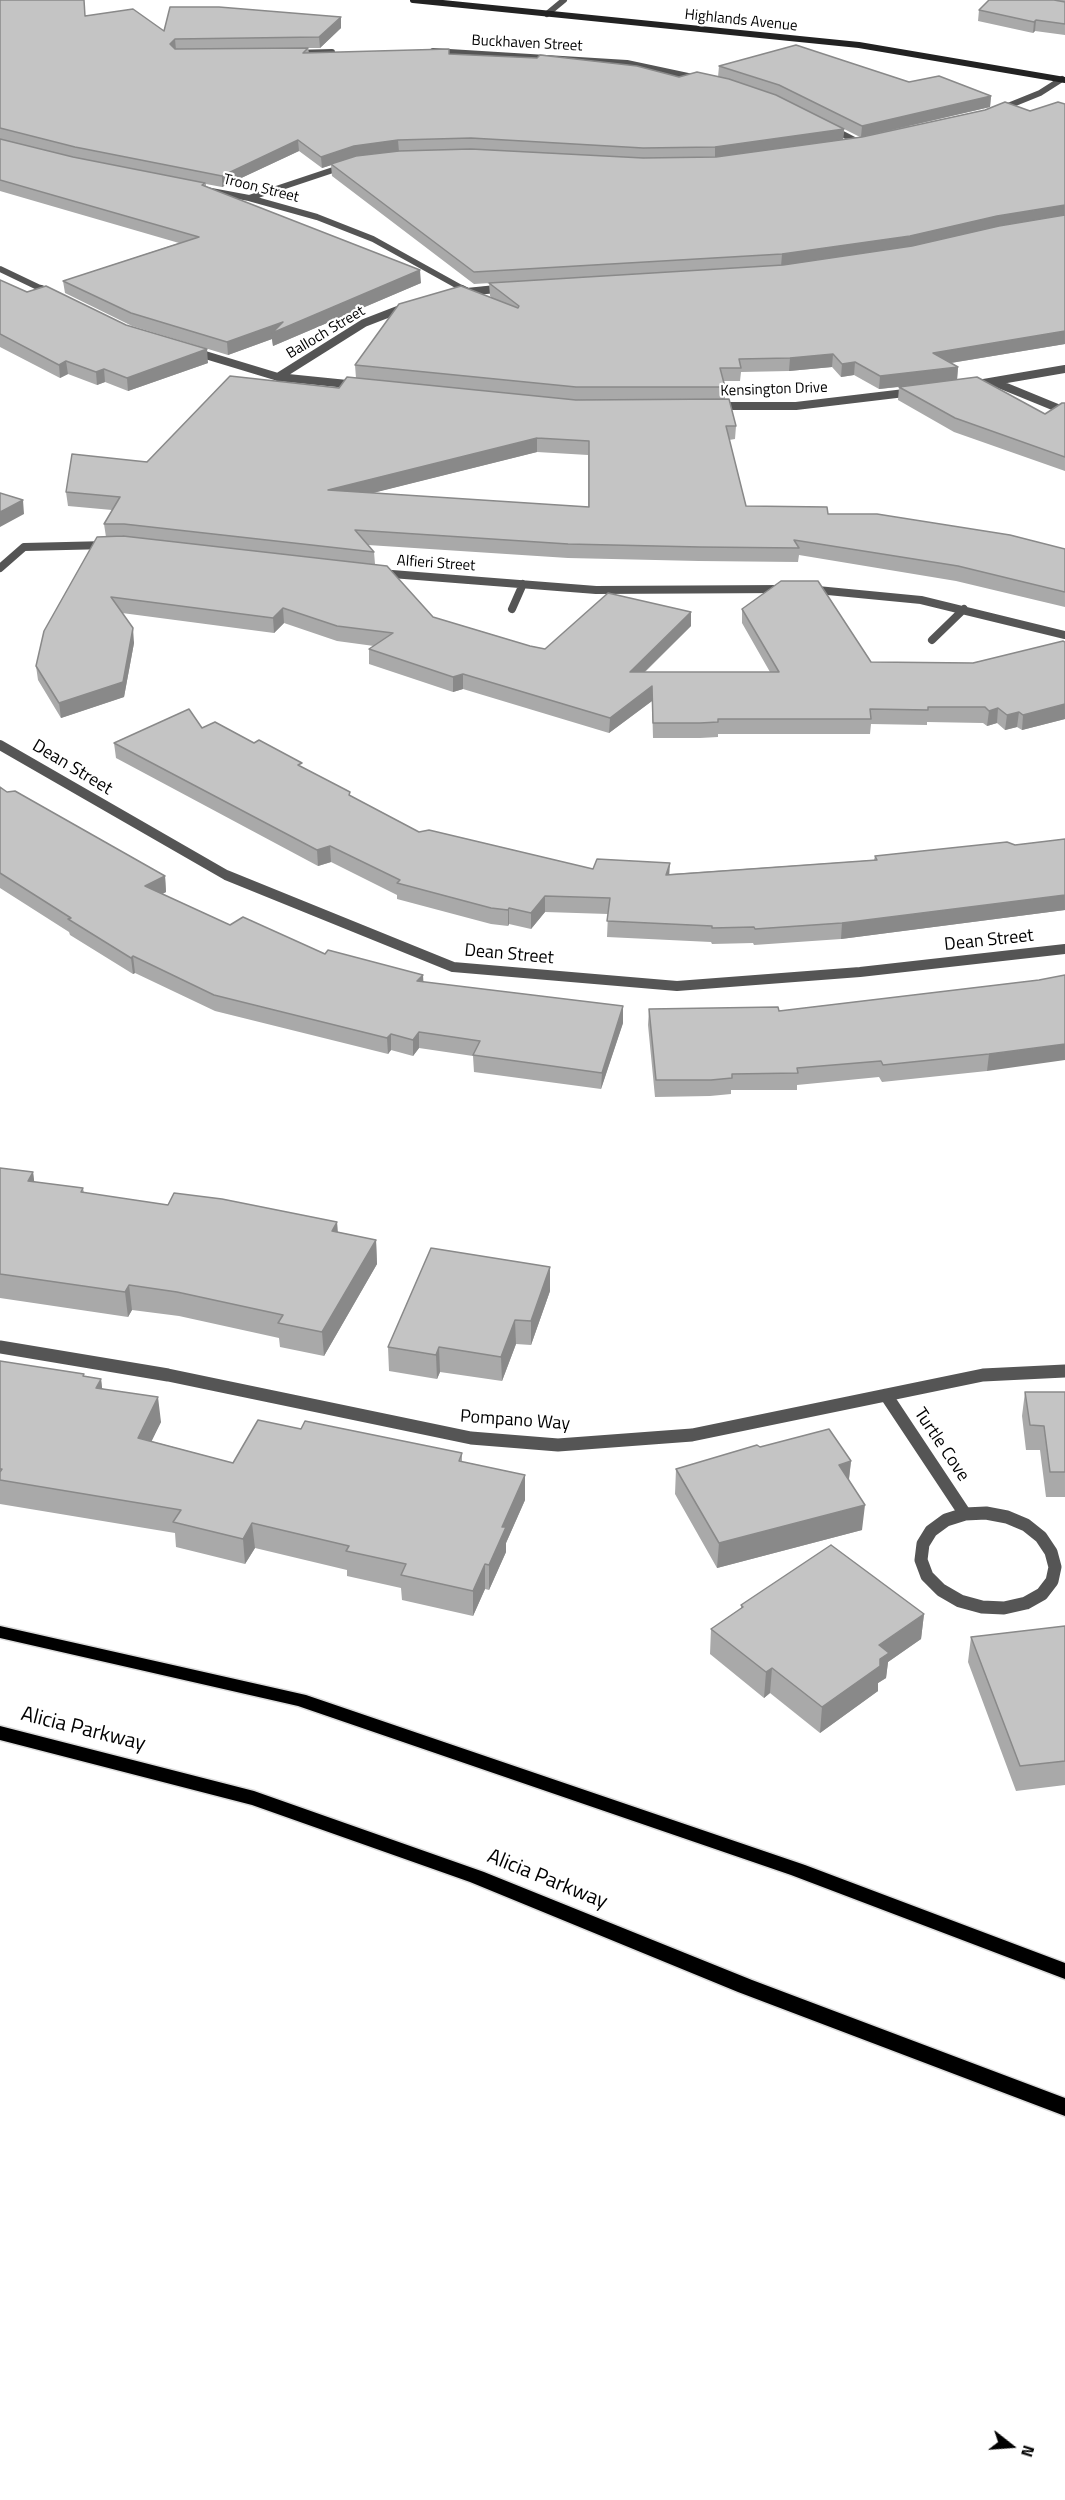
<!DOCTYPE html>
<style>
body{margin:0}
#map{position:relative;width:1065px;height:2500px;overflow:hidden;background:#fff;font-family:"Titillium Web",sans-serif}
canvas{display:block}
.north{position:absolute;left:981px;top:2416px;width:60px;height:60px;-webkit-text-stroke:4px #fff;paint-order:stroke;rotate:107deg;font-size:16px;font-weight:700;line-height:24px;text-align:center;color:#000}
.north::after{content:'';display:block;margin:auto;width:21px;height:27px;background:#000;clip-path:polygon(50% 0,100% 100%,50% 72%,0 100%)}
</style>
<div id="map">
<canvas width="1065" height="2500"></canvas>
<div class="north">N</div>
</div>
<script>
const c = document.querySelector('canvas').getContext('2d');
c.lineJoin = 'round';
function shape(rows) {
  const path = new Path2D();
  for (const r of rows) {
    path.moveTo(r[0], r[1]);
    for (let i = 2; i < r.length; i += 2) path.lineTo(r[i], r[i + 1]);
  }
  return path;
}
function stroke(path, color, width, dash) {
  c.strokeStyle = color;
  c.lineWidth = width;
  c.lineCap = dash ? 'butt' : 'round';
  c.setLineDash(dash || []);
  c.stroke(path);
}
function fillPath(path, color) {
  c.fillStyle = color;
  c.fill(path, 'evenodd');
}
function label(font, color, halo, rows, align = 'center') {
  c.font = font + ' "Titillium Web",sans-serif';
  c.lineWidth = 4.5;
  c.setLineDash([]);
  c.textBaseline = 'middle';
  c.strokeStyle = halo;
  c.fillStyle = color;
  for (const [text, x, y, turn = 0] of rows) {
    c.save();
    c.translate(x, y);
    c.rotate((+turn || 0) * Math.PI / 180);
    c.textAlign = isNaN(turn) ? turn : align;
    if (halo) c.strokeText(text, 0, 0);
    c.fillText(text, 0, 0);
    c.restore();
  }
}
const primary = shape([
 [0,1626,306,1695,805,1865,1065,1963,1065,1979,791,1875,298,1706,0,1638,0,1626],
 [0,1726,254,1791,484,1872,752,1980,1065,2098,1065,2116,738,1992,470,1882,252,1805,0,1740,0,1726]
]);
stroke(primary, '#dbdbdb', 3);
stroke(shape([
 [547,14,564,0],
 [433,51,627,63,702,79],
 [292,53,332,52],
 [998,110,1040,93,1062,79],
 [829,127,860,143],
 [206,190,249,198,317,217,373,239,465,290],
 [249,198,345,166],
 [0,269,44,290],
 [482,290,505,288]
]), '#555', 6);
stroke(shape([
 [41,289,54,295],
 [462,289,466,291],
 [457,293,496,289],
 [192,351,278,377,357,385],
 [278,377,364,323,408,306],
 [994,382,1065,411],
 [972,385,1065,369],
 [715,406,796,406,913,392],
 [0,568,24,547,108,545],
 [379,573,596,590,784,589],
 [807,589,921,600,1065,635],
 [512,609,523,584],
 [932,640,964,609]
]), '#555', 8);
stroke(shape([
 [0,745,226,875,453,967,677,986,860,972,1065,949]
]), '#555', 10);
stroke(shape([
 [0,1347,168,1375,471,1438,558,1445,692,1435,983,1375,1065,1371],
 [886,1395,965,1514],
 [986,1513,1007,1517,1026,1525,1041,1537,1051,1552,1055,1567,1052,1581,1042,1594,1026,1603,1004,1608,982,1607,960,1601,941,1590,927,1576,921,1560,923,1544,931,1531,946,1520,965,1514,986,1513]
]), '#555', 13);
stroke(shape([
 [413,0,859,45,1065,80]
]), '#222', 6);
fillPath(primary, '#000');
fillPath(shape([
 [0,0,164,31,341,28,320,48,308,48,309,53,449,54,679,77,718,77,719,66,909,82,991,96,990,107,909,126,1065,344,951,363,958,367,957,380,1045,414,1065,403,1065,471,954,432,898,400,899,387,879,389,854,375,841,377,832,367,789,371,741,372,740,381,724,381,725,387,725,399,736,426,735,439,729,440,746,506,828,514,1065,549,1065,607,956,581,799,555,798,562,699,561,568,558,368,545,374,552,375,564,433,617,530,646,545,649,691,626,645,672,770,672,742,623,742,609,871,662,973,663,1065,642,1065,719,1022,730,1017,727,1005,730,997,723,987,726,983,723,927,722,927,725,871,724,870,734,718,734,718,737,700,738,653,738,652,701,609,733,463,689,453,692,369,664,369,649,374,646,337,641,284,623,274,633,122,613,134,643,124,697,61,718,38,680,36,666,106,537,104,524,112,510,68,506,66,492,339,388,356,378,355,365,493,299,490,296,489,283,507,282,474,284,332,176,331,165,322,168,299,151,222,187,206,184,206,186,421,283,273,346,272,339,228,355,132,326,65,293,63,281,179,243,0,191],
 [844,129,860,137,843,139],
 [537,452,588,455,588,507,372,493],
 [989,0,1065,0,1065,35,1035,31,1033,33,978,21,979,10],
 [0,280,27,292,126,325,208,363,128,391,105,382,97,385,68,374,60,378,0,347],
 [202,728,254,743,302,767,350,796,419,832,593,869,670,874,874,860,875,856,1015,845,1065,839,1065,910,841,939,754,945,753,943,712,944,711,942,607,937,608,914,545,912,531,929,509,924,508,926,491,924,397,899,397,895,331,862,318,866,116,758,114,743],
 [0,787,7,792,165,876,166,892,162,894,230,925,325,954,423,975,423,982,623,1023,601,1089,474,1072,473,1056,419,1048,413,1056,391,1050,388,1054,215,1011,135,973,133,974,70,935,69,932,0,888],
 [1039,980,987,1071,882,1082,879,1077,797,1085,797,1090,731,1090,731,1094,710,1096,655,1097,648,1025,649,1009,779,1011],
 [0,1168,33,1172,34,1182,83,1188,84,1193,168,1205,337,1222,338,1232,376,1240,377,1264,324,1356,280,1347,279,1338,179,1316,132,1310,128,1317,0,1298],
 [550,1291,531,1345,516,1344,502,1381,440,1372,437,1379,389,1371,388,1347],
 [0,1361,101,1379,102,1388,161,1422,151,1441,233,1463,301,1429,462,1453,462,1462,525,1500,506,1543,506,1552,489,1590,485,1589,473,1616,402,1600,401,1588,347,1576,347,1570,255,1548,245,1564,176,1547,175,1533,0,1504],
 [1025,1392,1065,1392,1065,1497,1046,1497,1040,1450,1026,1450,1022,1416],
 [760,1447,851,1461,849,1480,862,1530,717,1568,675,1494,676,1469],
 [741,1605,924,1614,921,1639,888,1662,886,1678,878,1683,878,1691,820,1733,770,1693,764,1698,710,1654,711,1629,741,1608],
 [1065,1626,1065,1785,1016,1791,968,1662,971,1637]
]), '#a9a9a9');
fillPath(shape([
 [341,17,341,28,320,48,319,37],
 [1036,20,1035,31,1033,33,1034,22],
 [175,39,176,50,171,54,170,44],
 [991,96,990,107,861,137,862,126],
 [844,129,843,140,715,159,715,147],
 [298,140,299,151,222,187,222,176],
 [398,140,399,152,354,158,322,168,321,157,354,146],
 [1065,205,1065,217,909,248,781,267,782,254,997,216],
 [420,270,421,283,273,346,272,339,228,355,227,342],
 [1065,331,1065,344,932,366,933,353],
 [207,349,208,363,128,391,127,378],
 [833,354,832,367,789,371,790,358],
 [66,361,68,374,60,378,59,365],
 [855,362,854,375,841,377,842,364],
 [958,367,957,380,879,389,880,376],
 [104,369,105,382,97,385,96,372],
 [537,438,537,452,329,504,328,490],
 [23,500,24,514,0,527,0,512],
 [283,608,284,623,274,633,273,618],
 [691,612,691,626,630,686,630,672],
 [133,628,134,643,124,697,61,718,59,703],
 [463,674,463,689,453,692,453,677],
 [652,686,652,701,609,733,610,718],
 [1065,704,1065,719,1022,730,1023,715],
 [998,708,997,723,987,726,989,711],
 [1019,712,1017,727,1005,730,1007,715],
 [330,846,331,862,318,866,317,850],
 [670,863,669,879,666,875],
 [165,876,166,892,146,902,145,886],
 [1065,895,1065,910,841,939,842,923],
 [545,896,545,912,531,929,531,913],
 [509,908,509,924,508,926,508,910],
 [133,956,135,973,133,974,131,958],
 [423,975,424,991,417,981],
 [623,1006,623,1023,601,1089,602,1073],
 [419,1032,419,1048,413,1056,413,1040],
 [391,1034,391,1050,388,1054,387,1038],
 [1065,1044,1065,1060,987,1071,989,1054],
 [33,1172,36,1196,28,1181],
 [337,1222,338,1246,332,1231],
 [376,1240,377,1264,324,1356,322,1332],
 [550,1267,550,1291,531,1345,531,1321],
 [129,1285,132,1310,128,1317,125,1292],
 [515,1320,516,1344,502,1381,501,1357],
 [439,1347,440,1372,437,1379,436,1355],
 [101,1379,104,1404,96,1388],
 [158,1397,161,1422,141,1463,138,1438],
 [851,1461,848,1486,839,1465],
 [525,1475,525,1500,506,1543,506,1552,489,1590,489,1565,502,1527],
 [865,1505,862,1530,717,1568,719,1543],
 [252,1523,255,1548,245,1564,243,1539],
 [485,1564,485,1589,473,1616,473,1591],
 [924,1614,921,1639,888,1662,886,1678,878,1683,878,1691,820,1733,822,1707,879,1645],
 [772,1668,770,1693,764,1698,766,1672]
]), '#898989');
const building = shape([
 [0,0,84,0,85,16,133,9,164,31,170,7,219,7,341,17,319,37,175,39,170,44,175,49,308,48,303,53,449,49,449,54,537,58,540,55,637,66,679,77,697,72,729,79,776,95,844,129,715,147,643,148,471,138,398,140,354,146,321,157,298,140,222,176,75,147,0,128,0,0],
 [989,0,1054,0,1065,2,1065,24,1036,20,1034,22,979,10,989,0],
 [796,45,909,82,939,76,991,96,862,126,779,85,719,66,796,45],
 [1005,102,1030,111,1058,102,1065,104,1065,205,997,216,910,236,782,254,474,272,331,164,356,156,399,151,471,149,643,158,716,157,862,137,985,110,1005,102],
 [0,139,73,157,205,183,202,185,420,270,272,333,283,322,227,342,131,313,63,281,199,237,0,180,0,139],
 [1065,215,1065,331,933,353,958,367,880,376,855,362,842,364,833,354,790,358,739,359,741,368,720,368,725,387,576,387,355,365,399,304,461,286,518,308,519,306,489,283,783,265,912,246,999,226,1065,215],
 [0,280,27,292,46,286,126,325,207,349,127,378,104,369,96,372,66,361,59,365,0,334,0,280],
 [230,376,339,388,347,377,576,400,729,399,736,426,726,426,746,506,827,507,828,514,877,514,1010,535,1065,549,1065,592,958,566,794,540,799,548,700,547,568,544,355,530,374,552,124,524,104,524,120,497,66,492,72,454,147,462,230,376],
 [537,438,589,441,589,507,328,490,537,438],
 [977,377,1045,414,1062,403,1065,403,1065,457,955,418,899,387,977,377],
 [0,493,23,500,0,512,0,493],
 [123,536,387,566,433,617,530,646,545,649,608,593,691,612,630,672,779,672,742,609,781,581,818,581,871,662,973,663,1063,641,1065,642,1065,704,1023,715,1019,712,1007,715,998,708,989,711,985,707,928,707,928,710,870,709,871,719,718,719,718,722,700,723,653,723,652,686,610,718,463,674,453,677,369,649,393,633,337,626,283,608,273,618,111,597,133,628,123,682,59,703,36,666,44,631,97,537,123,536],
 [189,709,202,728,215,722,254,743,259,740,302,763,298,765,350,792,349,795,419,832,429,830,593,869,597,859,670,863,666,875,877,860,875,856,1007,842,1015,845,1065,839,1065,895,842,923,755,929,754,927,712,928,712,926,607,921,610,898,545,896,531,913,509,908,508,910,491,908,397,883,400,880,330,846,317,850,114,743,189,709],
 [0,787,7,792,15,791,165,876,145,886,230,925,243,917,325,954,328,950,423,975,417,981,623,1006,602,1073,473,1055,480,1041,419,1032,413,1040,391,1034,387,1038,214,995,133,956,131,958,68,919,71,918,0,873,0,787],
 [1065,975,1065,1044,989,1054,883,1065,881,1061,797,1068,798,1073,732,1074,732,1078,711,1080,656,1080,649,1009,778,1007,779,1011,1039,980,1065,975],
 [0,1168,33,1172,28,1181,83,1188,81,1192,168,1205,174,1193,222,1199,337,1222,332,1231,376,1240,322,1332,278,1323,283,1315,177,1292,129,1285,125,1292,0,1274,0,1168],
 [431,1248,550,1267,531,1321,515,1320,501,1357,439,1347,436,1355,388,1347,431,1248],
 [0,1361,84,1374,83,1376,101,1379,96,1388,158,1397,138,1438,233,1463,258,1420,301,1429,305,1421,462,1453,459,1461,525,1475,502,1527,506,1527,489,1565,485,1564,473,1591,401,1575,406,1564,346,1551,349,1546,252,1523,243,1539,173,1522,181,1510,0,1480,0,1472,2,1469,0,1469,0,1361],
 [1025,1392,1065,1392,1065,1472,1050,1472,1044,1426,1030,1425,1025,1392],
 [829,1429,851,1461,839,1465,865,1505,719,1543,676,1469,757,1445,760,1447,829,1429],
 [831,1545,924,1614,879,1645,889,1653,880,1659,880,1666,822,1707,772,1668,766,1672,711,1629,743,1607,741,1605,831,1545],
 [1065,1626,1065,1761,1020,1766,971,1637,1065,1626]
]);
fillPath(building, '#c4c4c4');
stroke(building, '#898989', 1.5);
label('15px', '#000', '#fff', [
 ["Highlands Avenue",741,21,6],
 ["Buckhaven Street",527,44,3],
 ["Troon Street",261,189,14],
 ["Balloch Street",326,333,-31],
 ["Kensington Drive",774,390,-2],
 ["Alfieri Street",436,564,4]
]);
label('18px', '#000', '#fff', [
 ["Dean Street",72,768,31],
 ["Dean Street",989,941,-6],
 ["Dean Street",509,955,5],
 ["Pompano Way",515,1421,4],
 ["Turtle Cove",941,1445,56]
]);
label('21px', '#000', '#fff', [
 ["Alicia Parkway",83,1730,14],
 ["Alicia Parkway",547,1880,22]
]);
</script>
